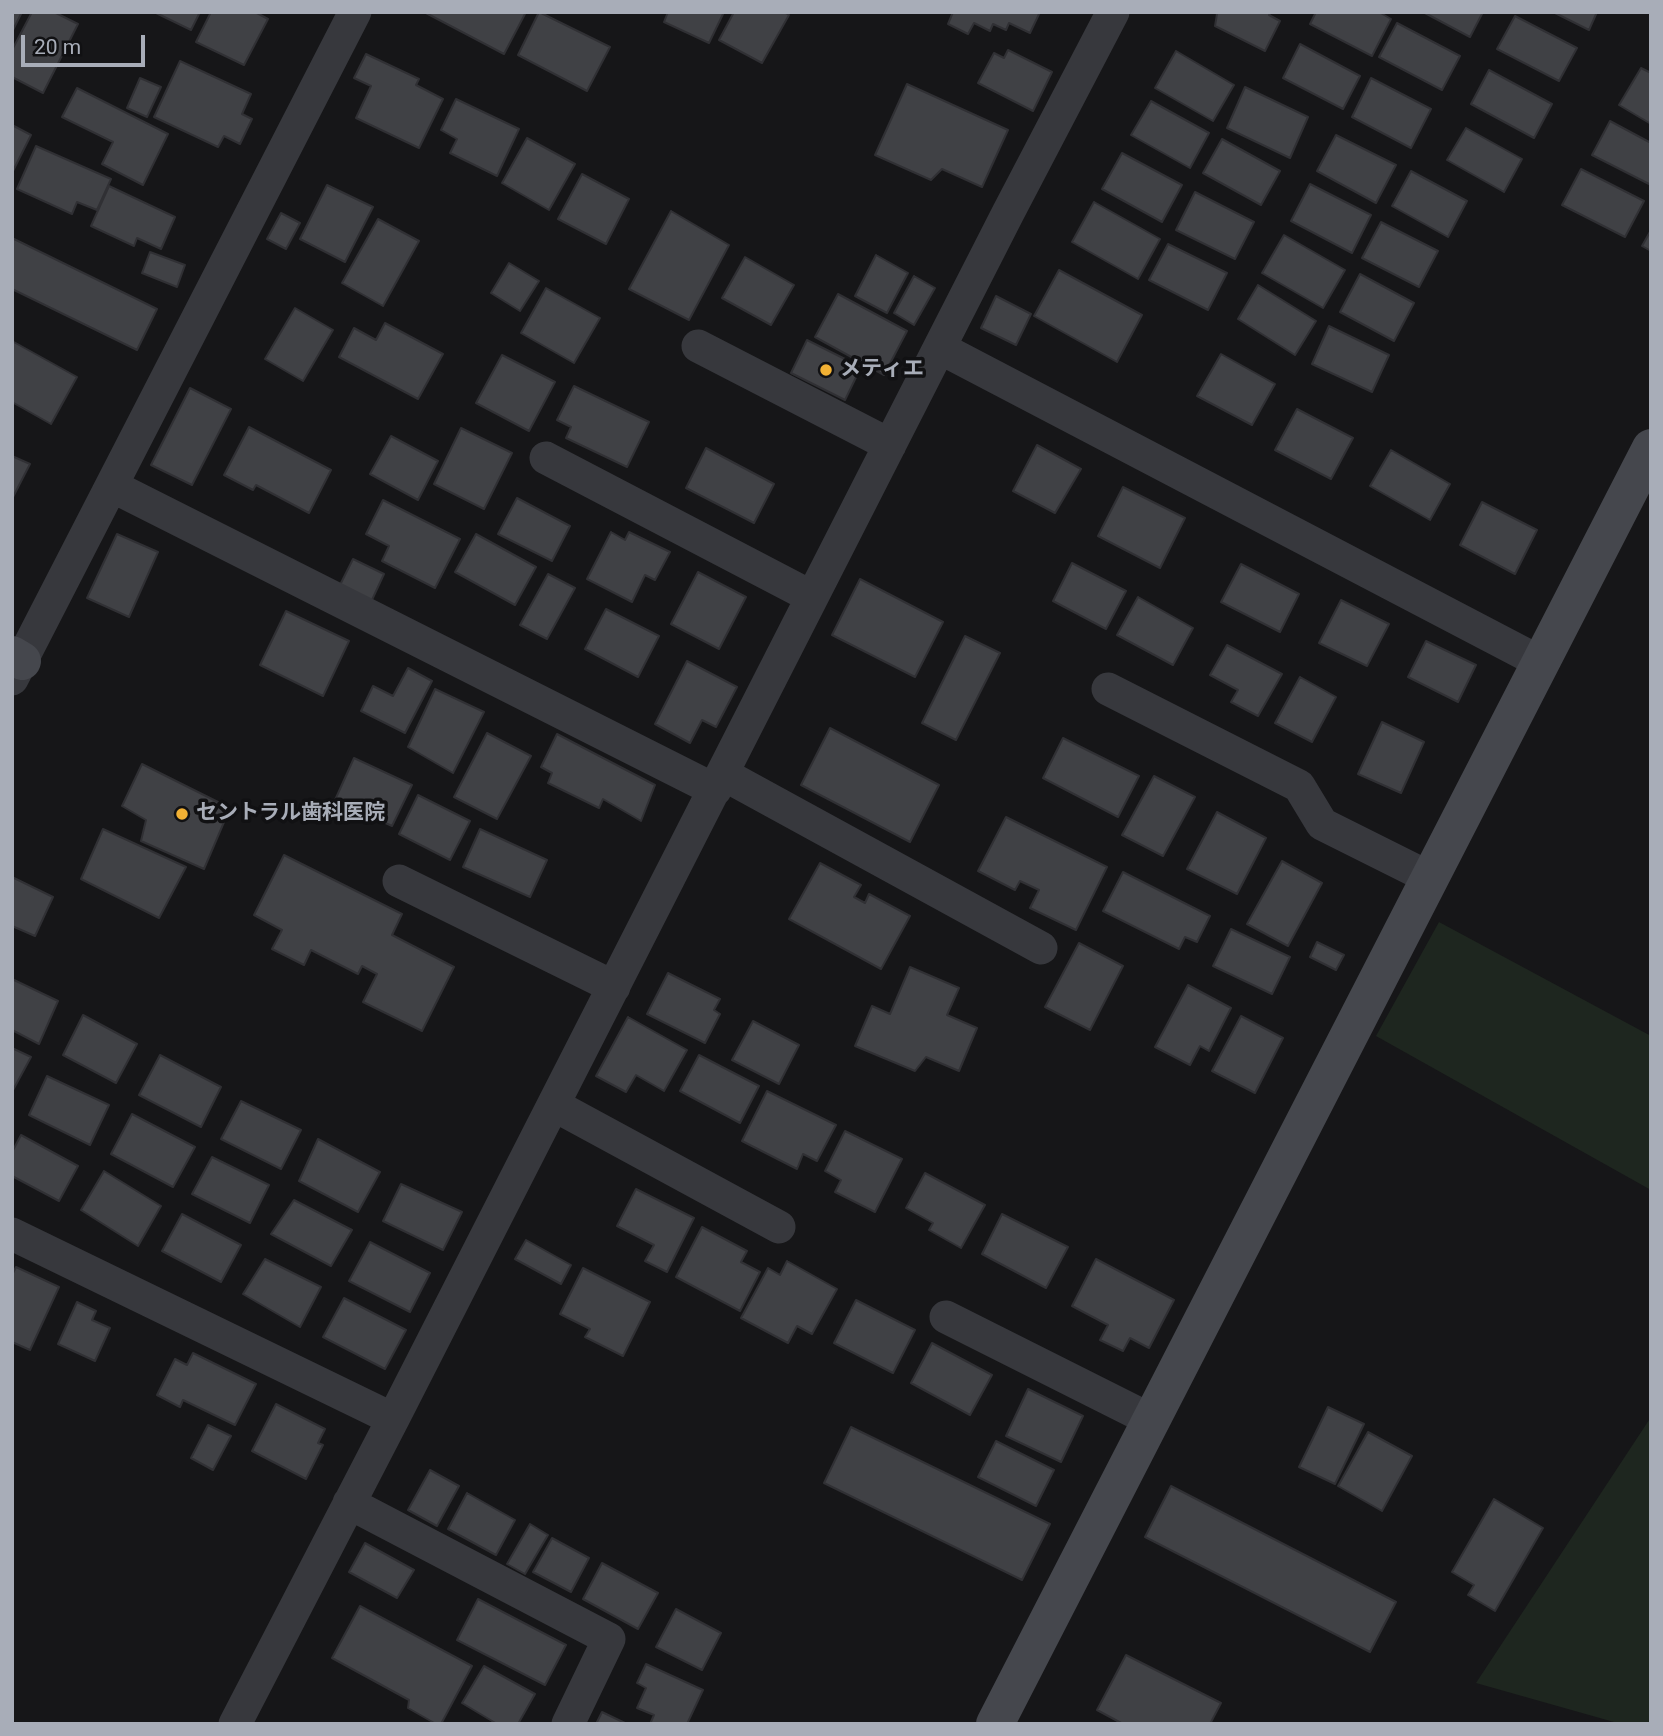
<!DOCTYPE html>
<meta charset="utf-8">
<style>
body{margin:0}
#map{position:relative;width:1663px;height:1736px;overflow:hidden;background:#161618;font-family:Roboto,sans-serif}
canvas{display:block}
.frame{position:absolute;inset:0;border:14px solid #a8adb8;pointer-events:none}
.scale{position:absolute;left:21px;top:35px;width:124px;height:32px;box-sizing:border-box;border:4px solid #a8adb8;border-top:0;padding-left:9px;font-size:21px;line-height:24px;white-space:nowrap;color:#a8adb8;-webkit-text-stroke:5px #111113;paint-order:stroke}
</style>
<div id="map">
<canvas width="1663" height="1736"></canvas>
<div class="frame"></div>
<div class="scale">20 m</div>
</div>
<script>
const c = document.querySelector('canvas').getContext('2d');
c.lineJoin = 'round';
function fillPath(path, color) {
  c.fillStyle = color;
  c.fill(path, 'evenodd');
}
function shape(rows) {
  const path = new Path2D();
  for (const r of rows) {
    path.moveTo(r[0], r[1]);
    for (let i = 2; i < r.length; i += 2) path.lineTo(r[i], r[i + 1]);
  }
  return path;
}
function stroke(path, color, width, dash) {
  c.strokeStyle = color;
  c.lineWidth = width;
  c.lineCap = dash ? 'butt' : 'round';
  c.setLineDash(dash || []);
  c.stroke(path);
}
function label(font, color, halo, rows, align = 'center') {
  c.font = font + ' Roboto,"Noto Sans JP",sans-serif';
  c.lineWidth = 7;
  c.setLineDash([]);
  c.textBaseline = 'middle';
  c.strokeStyle = halo;
  c.fillStyle = color;
  for (const [text, x, y, turn = 0] of rows) {
    c.save();
    c.translate(x, y);
    c.rotate((+turn || 0) * Math.PI / 180);
    c.textAlign = isNaN(turn) ? turn : align;
    if (halo) c.strokeText(text, 0, 0);
    c.fillText(text, 0, 0);
    c.restore();
  }
}
fillPath(shape([
 [1439,922,1651,1036,1651,1190,1376,1036],
 [1651,1417,1651,1724,1621,1724,1476,1683]
]), '#1e261f');
const building = shape([
 [12,12,22,12,12,32,12,12],
 [32,12,54,12,78,24,43,93,12,77,12,50,32,12],
 [154,12,200,12,191,30,154,12],
 [211,12,255,12,268,19,244,65,196,42,211,12],
 [424,12,526,12,504,54,424,12],
 [539,12,610,47,587,91,518,55,539,12],
 [668,12,724,12,709,43,664,22,668,12],
 [734,12,784,12,789,15,762,63,719,40,734,12],
 [953,12,1040,12,1030,33,1009,23,1006,30,993,24,990,31,974,23,968,34,948,24,953,12],
 [1214,12,1271,12,1269,15,1280,21,1265,51,1215,26,1217,14,1214,12],
 [1316,12,1379,12,1391,19,1372,56,1310,24,1316,12],
 [1423,12,1483,12,1470,37,1423,12],
 [1553,12,1597,12,1589,30,1553,12],
 [1515,16,1577,48,1559,81,1497,49,1515,16],
 [1397,23,1460,56,1442,90,1379,57,1397,23],
 [1300,44,1360,76,1343,109,1283,78,1300,44],
 [1008,50,1052,72,1033,111,978,83,994,53,1004,58,1008,50],
 [1176,51,1234,85,1213,121,1155,88,1176,51],
 [366,54,419,79,416,85,443,99,419,148,356,118,371,86,354,78,366,54],
 [180,61,251,94,242,114,252,119,240,144,224,136,218,147,154,117,180,61],
 [1641,68,1651,73,1651,124,1619,105,1641,68],
 [1489,70,1552,104,1534,138,1471,104,1489,70],
 [140,78,161,87,147,117,127,108,140,78],
 [1371,78,1431,109,1411,148,1352,117,1371,78],
 [907,84,1008,130,982,187,942,169,931,180,875,155,907,84],
 [1245,87,1308,117,1290,158,1227,128,1245,87],
 [77,88,168,134,143,185,102,164,113,142,62,117,77,88],
 [456,99,519,129,497,176,450,153,457,139,441,130,456,99],
 [1151,101,1209,133,1190,168,1131,135,1151,101],
 [1610,121,1651,143,1651,185,1592,155,1610,121],
 [12,125,31,135,12,173,12,125],
 [1466,128,1522,159,1504,192,1447,160,1466,128],
 [1336,135,1396,165,1376,203,1317,171,1336,135],
 [527,138,575,164,549,210,502,183,527,138],
 [1222,139,1280,171,1261,205,1203,173,1222,139],
 [36,146,111,179,97,210,77,202,72,214,17,189,36,146],
 [1122,153,1182,185,1162,222,1102,189,1122,153],
 [1581,169,1644,201,1625,237,1562,205,1581,169],
 [1411,171,1467,201,1448,237,1392,206,1411,171],
 [582,174,629,199,606,244,558,219,582,174],
 [1310,184,1371,215,1352,253,1291,221,1310,184],
 [327,185,373,207,345,262,300,239,327,185],
 [109,186,175,217,161,249,137,238,134,246,91,226,109,186],
 [1195,192,1254,222,1235,259,1176,230,1195,192],
 [1094,202,1160,239,1138,279,1072,242,1094,202],
 [671,211,729,245,689,320,629,289,671,211],
 [281,213,300,223,286,249,267,239,281,213],
 [378,219,419,241,383,306,342,283,378,219],
 [1381,222,1438,251,1419,287,1362,258,1381,222],
 [1651,230,1651,251,1642,246,1651,230],
 [1284,235,1345,270,1323,308,1262,273,1284,235],
 [12,238,157,309,137,350,12,289,12,238],
 [1168,244,1227,273,1208,310,1149,280,1168,244],
 [150,252,185,265,177,287,142,273,150,252],
 [876,255,908,273,887,313,855,296,876,255],
 [745,257,794,285,771,325,722,298,745,257],
 [509,263,539,281,520,311,491,293,509,263],
 [1059,270,1142,315,1117,362,1034,316,1059,270],
 [1360,274,1414,303,1394,341,1340,312,1360,274],
 [914,276,935,288,914,325,894,313,914,276],
 [1258,285,1316,321,1295,355,1238,319,1258,285],
 [546,288,600,318,574,363,521,333,546,288],
 [838,294,907,331,884,375,815,337,838,294],
 [996,296,1031,314,1016,345,981,328,996,296],
 [295,308,333,330,303,381,265,359,295,308],
 [385,323,443,354,418,399,339,357,354,328,376,340,385,323],
 [1329,326,1389,355,1372,392,1312,364,1329,326],
 [807,340,861,367,845,400,791,373,807,340],
 [12,341,77,377,51,424,12,402,12,341],
 [1221,354,1275,384,1252,425,1197,396,1221,354],
 [502,355,555,382,529,431,476,403,502,355],
 [574,386,649,422,627,467,566,438,571,427,557,420,574,386],
 [190,388,231,409,192,485,151,465,190,388],
 [1297,409,1353,438,1331,479,1275,450,1297,409],
 [249,427,331,470,309,513,256,485,253,490,224,475,249,427],
 [461,428,512,453,484,509,434,484,461,428],
 [391,436,438,461,418,500,370,474,391,436],
 [1037,445,1081,469,1055,513,1013,491,1037,445],
 [706,448,774,484,754,523,686,488,706,448],
 [1391,450,1450,484,1430,520,1370,486,1391,450],
 [12,456,30,464,12,499,12,456],
 [1123,487,1185,518,1160,568,1098,536,1123,487],
 [517,498,570,526,552,561,498,534,517,498],
 [383,500,460,539,435,588,382,561,389,546,366,534,383,500],
 [1482,502,1537,530,1515,574,1460,545,1482,502],
 [611,532,625,540,629,532,670,552,655,580,645,575,632,602,587,579,611,532],
 [117,534,158,552,129,617,87,598,117,534],
 [476,534,536,567,515,605,455,572,476,534],
 [353,559,384,574,371,602,339,587,353,559],
 [1072,563,1126,591,1106,629,1053,601,1072,563],
 [1241,564,1299,594,1280,632,1221,602,1241,564],
 [698,572,746,597,719,649,671,624,698,572],
 [548,574,575,588,547,639,520,625,548,574],
 [860,579,943,622,915,677,832,635,860,579],
 [1138,597,1193,628,1173,665,1117,635,1138,597],
 [1341,600,1389,624,1367,666,1319,643,1341,600],
 [606,609,659,636,638,677,585,649,606,609],
 [286,611,349,641,323,696,260,665,286,611],
 [965,636,1000,653,956,740,922,723,965,636],
 [1426,641,1476,665,1458,702,1408,677,1426,641],
 [1227,645,1282,674,1258,716,1231,702,1238,690,1210,675,1227,645],
 [687,661,737,687,716,727,702,720,690,743,655,724,687,661],
 [408,668,432,681,405,733,361,711,373,686,393,696,408,668],
 [1300,677,1336,697,1312,742,1275,723,1300,677],
 [435,689,484,712,453,773,408,747,435,689],
 [1382,722,1424,742,1401,793,1358,774,1382,722],
 [830,728,939,785,910,842,801,785,830,728],
 [487,733,531,756,497,819,454,797,487,733],
 [557,734,655,785,641,821,603,799,599,808,548,783,552,773,541,767,557,734],
 [1063,738,1139,776,1118,817,1043,778,1063,738],
 [354,758,412,785,392,826,335,800,354,758],
 [142,764,230,808,204,869,141,841,146,820,122,806,142,764],
 [1154,776,1195,797,1163,856,1122,835,1154,776],
 [418,795,470,821,450,860,399,834,418,795],
 [1217,812,1266,838,1237,894,1187,869,1217,812],
 [1006,817,1107,867,1076,930,1030,908,1039,890,1020,881,1015,890,978,871,1006,817],
 [103,829,186,867,159,918,81,879,103,829],
 [480,829,547,860,530,897,463,867,480,829],
 [284,855,402,914,392,935,454,967,422,1031,363,1002,377,974,362,966,358,974,311,950,304,965,272,949,282,930,254,915,284,855],
 [1282,861,1322,883,1288,946,1247,924,1282,861],
 [820,863,861,885,854,897,865,903,869,894,910,916,881,969,789,919,820,863],
 [1123,872,1210,916,1197,942,1185,937,1179,949,1103,911,1123,872],
 [12,877,53,897,35,936,12,926,12,877],
 [1231,929,1290,957,1272,994,1213,966,1231,929],
 [1317,942,1344,955,1336,970,1310,957,1317,942],
 [1079,943,1123,966,1090,1030,1045,1007,1079,943],
 [910,967,959,988,947,1015,977,1028,959,1071,926,1057,915,1071,855,1046,872,1006,890,1014,910,967],
 [668,973,720,999,714,1010,720,1014,705,1043,647,1014,668,973],
 [12,979,58,1001,39,1044,12,1030,12,979],
 [1188,985,1231,1008,1209,1051,1200,1046,1190,1065,1155,1047,1188,985],
 [83,1015,137,1044,116,1083,63,1055,83,1015],
 [1241,1016,1283,1038,1255,1093,1212,1071,1241,1016],
 [628,1017,687,1050,664,1091,636,1075,626,1092,596,1076,628,1017],
 [753,1021,799,1045,779,1084,732,1060,753,1021],
 [12,1048,31,1057,12,1092,12,1048],
 [160,1055,221,1087,201,1127,139,1095,160,1055],
 [699,1055,759,1086,740,1123,680,1091,699,1055],
 [47,1076,109,1105,90,1145,29,1115,47,1076],
 [767,1091,836,1125,817,1161,803,1154,797,1169,742,1141,767,1091],
 [241,1101,301,1130,281,1169,221,1139,241,1101],
 [132,1114,195,1147,173,1187,111,1154,132,1114],
 [845,1131,902,1159,875,1212,835,1192,841,1180,825,1171,845,1131],
 [21,1135,78,1166,59,1201,12,1176,12,1152,21,1135],
 [318,1139,380,1172,358,1212,299,1181,318,1139],
 [212,1157,269,1185,250,1223,192,1194,212,1157],
 [104,1171,161,1206,138,1246,81,1210,104,1171],
 [925,1173,985,1205,961,1248,929,1230,933,1223,906,1208,925,1173],
 [401,1184,462,1212,443,1250,383,1221,401,1184],
 [636,1189,694,1218,667,1272,645,1261,654,1245,617,1226,636,1189],
 [294,1200,352,1230,331,1266,271,1234,294,1200],
 [182,1214,241,1245,221,1282,162,1251,182,1214],
 [1002,1214,1068,1247,1046,1288,982,1254,1002,1214],
 [702,1227,747,1251,741,1262,760,1272,740,1311,676,1277,702,1227],
 [526,1240,571,1265,561,1284,515,1259,526,1240],
 [370,1242,430,1273,410,1312,349,1281,370,1242],
 [265,1259,321,1287,300,1327,243,1294,265,1259],
 [1096,1259,1174,1300,1149,1348,1130,1338,1123,1351,1100,1340,1108,1325,1072,1306,1096,1259],
 [787,1261,837,1289,812,1334,797,1326,788,1343,741,1318,768,1268,780,1275,787,1261],
 [16,1267,59,1287,30,1350,12,1342,12,1275,16,1267],
 [583,1268,650,1302,623,1356,585,1337,590,1329,560,1314,583,1268],
 [344,1298,406,1330,385,1369,323,1337,344,1298],
 [856,1300,915,1330,893,1373,834,1343,856,1300],
 [77,1302,96,1311,92,1320,110,1328,95,1361,58,1344,77,1302],
 [932,1343,992,1375,970,1415,911,1383,932,1343],
 [193,1353,256,1384,235,1425,183,1400,180,1407,157,1395,175,1359,187,1365,193,1353],
 [1028,1389,1083,1416,1061,1462,1006,1436,1028,1389],
 [276,1404,325,1429,318,1443,323,1445,306,1479,252,1451,276,1404],
 [1328,1407,1364,1424,1335,1484,1299,1467,1328,1407],
 [208,1425,231,1436,213,1470,191,1458,208,1425],
 [851,1427,1050,1524,1022,1580,824,1483,851,1427],
 [1368,1432,1412,1456,1382,1511,1338,1486,1368,1432],
 [996,1441,1054,1470,1036,1506,978,1477,996,1441],
 [430,1470,459,1486,437,1526,408,1510,430,1470],
 [1171,1486,1396,1602,1370,1652,1145,1537,1171,1486],
 [467,1493,515,1520,496,1555,448,1529,467,1493],
 [1494,1499,1543,1528,1495,1611,1468,1595,1474,1585,1452,1572,1494,1499],
 [530,1524,548,1535,525,1574,507,1564,530,1524],
 [552,1538,589,1558,571,1592,533,1572,552,1538],
 [365,1543,414,1570,397,1598,349,1572,365,1543],
 [602,1563,658,1593,638,1629,583,1599,602,1563],
 [478,1599,566,1645,545,1685,457,1640,478,1599],
 [360,1606,472,1666,441,1724,436,1724,408,1708,409,1700,332,1658,360,1606],
 [676,1609,721,1633,702,1670,656,1647,676,1609],
 [1126,1655,1221,1703,1210,1724,1123,1724,1097,1710,1126,1655],
 [646,1664,703,1690,687,1724,650,1724,654,1715,637,1708,646,1688,637,1683,646,1664],
 [484,1666,535,1694,518,1724,497,1724,462,1703,484,1666],
 [602,1712,627,1724,596,1724,602,1712]
]);
fillPath(building, '#404145');
stroke(building, '#303034', 2);
stroke(shape([
 [698,346,890,445],
 [940,348,1540,662],
 [546,458,812,597],
 [112,486,715,790],
 [12,679,355,12],
 [1108,689,1299,786,1322,824,1430,878],
 [723,774,1041,948],
 [399,881,614,987],
 [554,1105,779,1227],
 [12,1234,393,1419],
 [946,1317,1151,1420],
 [349,1503,609,1639,568,1724],
 [235,1724,393,1419,1008,213,1113,12]
]), '#37383d', 33);
stroke(shape([
 [12,655,22,661],
 [995,1724,1651,448]
]), '#45474d', 38);
for (const [x, y, r, color] of [
 [826,370,7,"#f2b134"],
 [182,814,7,"#f2b134"]
]) {
  const dot = new Path2D();
  dot.arc(x, y, r, 0, 2 * Math.PI);
  c.fillStyle = color;
  c.fill(dot);
  stroke(dot, '#111113', 2.5);
}
label('bold 21px', '#a8adb8', '#111113', [
 ["メティエ",840,370],
 ["セントラル歯科医院",196,814]
], 'left');
</script>
